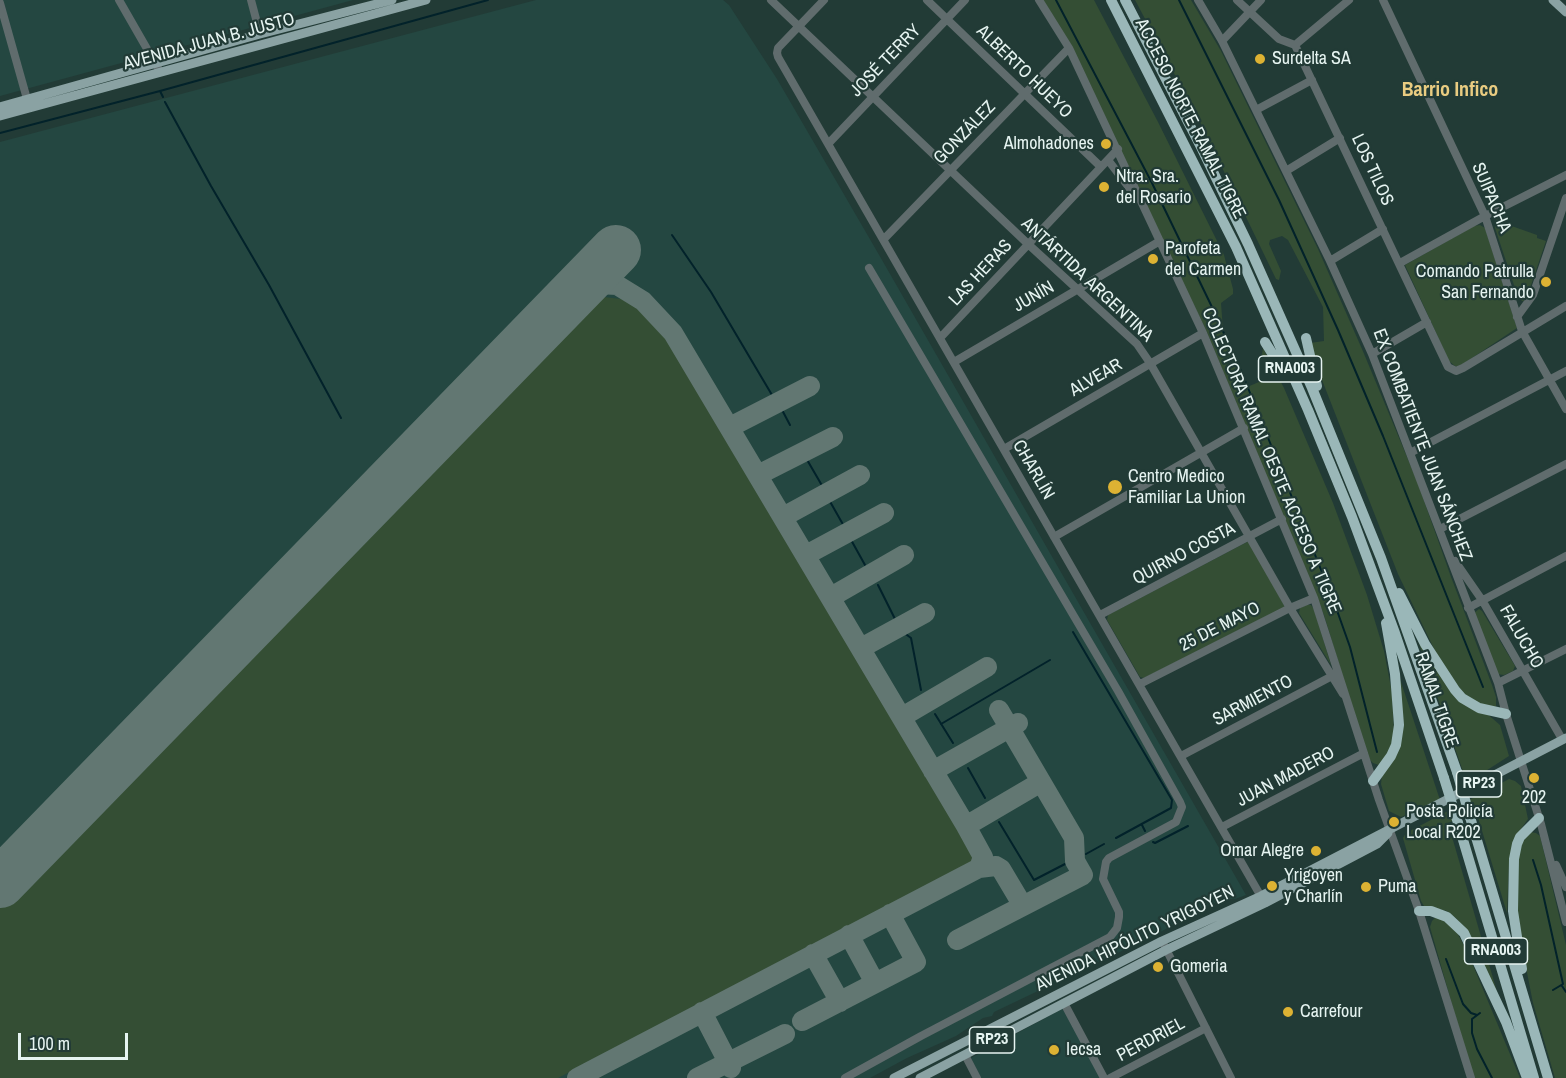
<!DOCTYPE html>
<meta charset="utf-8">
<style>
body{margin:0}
#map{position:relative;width:1566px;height:1078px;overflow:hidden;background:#223b36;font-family:"Archivo Narrow",sans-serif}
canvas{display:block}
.scale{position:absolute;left:18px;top:1033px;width:110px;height:27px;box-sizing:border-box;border:3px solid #e6f4f1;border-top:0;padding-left:8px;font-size:18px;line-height:21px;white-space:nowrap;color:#e6f4f1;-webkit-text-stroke:4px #223b36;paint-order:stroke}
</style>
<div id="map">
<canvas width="1566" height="1078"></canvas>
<div class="scale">100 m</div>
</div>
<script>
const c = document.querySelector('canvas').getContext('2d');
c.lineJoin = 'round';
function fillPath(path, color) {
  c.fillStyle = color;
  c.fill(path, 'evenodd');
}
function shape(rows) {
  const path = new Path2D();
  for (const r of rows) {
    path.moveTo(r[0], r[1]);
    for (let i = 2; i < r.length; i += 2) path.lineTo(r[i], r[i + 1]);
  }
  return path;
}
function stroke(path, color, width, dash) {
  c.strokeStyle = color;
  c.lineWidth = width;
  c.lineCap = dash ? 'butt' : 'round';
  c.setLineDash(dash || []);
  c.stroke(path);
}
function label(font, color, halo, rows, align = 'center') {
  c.font = font + ' "Archivo Narrow",sans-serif';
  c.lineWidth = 4.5;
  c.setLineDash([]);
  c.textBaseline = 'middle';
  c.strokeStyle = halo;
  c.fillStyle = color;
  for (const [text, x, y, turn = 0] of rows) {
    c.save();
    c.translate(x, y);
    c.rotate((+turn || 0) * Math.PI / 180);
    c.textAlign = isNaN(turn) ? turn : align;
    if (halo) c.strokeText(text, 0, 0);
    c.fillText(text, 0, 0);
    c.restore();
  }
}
fillPath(shape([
 [0,0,353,0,0,96],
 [536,0,723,0,729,5,777,79,882,260,1246,895,1235,899,1222,899,1149,938,994,1012,992,1016,983,1018,956,1036,907,1058,870,1078,0,1078,0,142],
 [1064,1008,1100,1078,981,1078,971,1058]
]), '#244741');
fillPath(shape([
 [1042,0,1094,0,1158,122,1224,255,1233,289,1233,294,1221,303,1223,330,1247,387,1271,377,1262,354,1263,348,1284,388,1333,503,1367,595,1384,651,1392,693,1394,733,1390,751,1379,765,1373,763,1369,759,1365,750,1324,615,1206,330],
 [1135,0,1191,0,1221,51,1318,249,1362,349,1417,481,1451,577,1492,685,1496,697,1496,706,1494,709,1468,700,1438,657,1398,574,1313,357,1310,343,1324,341,1323,307,1288,240,1282,236,1270,240,1269,244,1281,271,1279,280,1276,279,1199,120],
 [1501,215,1506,224,1537,235,1537,238,1546,241,1527,297,1524,301,1522,301,1518,297,1495,228,1495,220],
 [1480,225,1485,228,1517,328,1460,366,1455,366,1449,361,1405,265,1474,226],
 [604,297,621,299,636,305,667,338,676,351,973,853,974,857,970,864,558,1078,0,1078,0,908,588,302],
 [1249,541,1285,607,1144,678,1140,677,1107,620,1108,615],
 [1306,605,1311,605,1314,609,1331,665,1299,613,1300,608],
 [1479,609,1482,611,1515,666,1513,671,1504,675,1497,674,1474,613],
 [1415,632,1439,672,1500,725,1509,756,1467,783],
 [1400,679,1440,800,1401,817,1389,811,1381,784,1382,775,1391,763],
 [1509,779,1515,781,1521,786,1528,819,1521,829,1509,863,1507,913,1476,811,1448,823,1502,1009,1457,919,1447,911,1424,906,1421,901,1403,838,1406,833],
 [1530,832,1536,833,1540,836,1566,945,1566,1078,1555,1078,1533,1003,1517,922,1515,861,1523,836],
 [1436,917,1443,920,1455,929,1467,951,1520,1078,1473,1078,1430,927,1432,921]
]), '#344e34');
stroke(shape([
 [1056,0,1152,183,1211,305,1242,373,1334,602,1350,647,1377,752],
 [1179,0,1279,200,1338,330,1383,436,1483,687],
 [160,91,163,97],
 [165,102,211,186,269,285,341,418],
 [0,133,160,91,488,0],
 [672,235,711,292,772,395],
 [781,408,790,425],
 [806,458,824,489],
 [828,498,845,528],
 [850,538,865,565],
 [878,585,897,623],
 [903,632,911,638,921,690],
 [1073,632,1172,800,1171,808,1116,838],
 [935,714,953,743],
 [941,724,1050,660],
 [968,768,985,798],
 [999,822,1034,880,1065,864],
 [1142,825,1145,831],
 [1153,842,1155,843,1188,826],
 [1086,854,1104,844],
 [1533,860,1541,885,1563,984,1553,990],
 [1446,959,1463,1004,1471,1013,1477,1015],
 [1562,986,1566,992],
 [1480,1013,1472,1019,1472,1033,1477,1049,1492,1078]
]), '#02222a', 2);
stroke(shape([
 [576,291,598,284,617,285,643,301,673,333,966,826,983,857,979,868],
 [730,427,810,386],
 [758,475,833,437],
 [783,517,860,475],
 [806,555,884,513],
 [831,597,904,555],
 [861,648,925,613],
 [902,717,987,667],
 [933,771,1018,723],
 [966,826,1041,782],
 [849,935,875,983],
 [957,940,1083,875,1075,861,1074,838,999,710],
 [813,954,840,1002],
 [702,1012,731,1068],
 [802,1021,916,962,890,914],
 [577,1078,979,868,996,866,1001,869,1023,906],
 [697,1078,785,1034]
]), '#627772', 20);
stroke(shape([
 [0,883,616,250]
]), '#627772', 50);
stroke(shape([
 [119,0,158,68],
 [251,0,260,34],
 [771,0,1028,244,1137,344,1150,363,1290,608,1343,694],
 [824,0,778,48,777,53,778,57,1263,900],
 [927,0,1101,167],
 [1039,0,1069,48,1203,333,1314,598,1379,800,1419,911,1471,1078],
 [1198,0,1222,41,1330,261,1372,354,1498,683,1506,714,1541,824,1566,922],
 [1237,0,1279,39,1295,45,1448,367,1456,371,1463,368,1566,306],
 [1383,0,1485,216,1522,331,1566,409],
 [0,3,27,99],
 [1222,41,1261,0],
 [1295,45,1349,0],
 [1256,110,1312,80],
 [829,143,965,0],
 [1108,160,1134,194],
 [1286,171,1340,138],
 [884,239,1069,48],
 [1330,261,1383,229],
 [1400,263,1485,216,1566,175],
 [1517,317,1533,295,1566,198],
 [940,338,1118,149],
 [1372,354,1427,322],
 [954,362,1160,241],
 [1004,449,1203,333],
 [1410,453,1566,371],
 [1440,529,1566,464],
 [1054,537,1244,428],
 [1455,561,1482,600,1562,739],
 [1468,608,1566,556],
 [1100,615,1282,519],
 [1498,683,1566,649],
 [1140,684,1290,608,1314,598],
 [1181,756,1334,675],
 [1222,827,1364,753],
 [1556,865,1566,887],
 [1164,945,1231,1078],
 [1064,1003,1104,1078],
 [965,1055,977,1078],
 [845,1078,921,1036,1110,937,1117,928,1119,917,1119,912,1103,879,1106,862,1109,858,1176,822,1182,807,1180,802,1118,691,869,268],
 [1110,1078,1206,1028]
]), '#606c6d', 8);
stroke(shape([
 [1553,0,1566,12],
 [0,107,260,34,392,0],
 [0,116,426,0],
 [894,1078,1162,941,1261,896,1566,738],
 [920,1078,1166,950,1265,903,1377,844,1388,833]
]), '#8aa2a3', 9);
stroke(shape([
 [1111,0,1236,247,1308,410,1352,517,1395,633,1444,778],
 [1125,0,1202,149,1248,244,1312,388,1381,558,1457,772],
 [1306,338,1317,386],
 [1265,342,1287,377],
 [1399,593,1425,644,1455,690,1462,698,1479,708,1506,714],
 [1373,781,1391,756,1396,745,1399,725,1395,674,1386,623],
 [1470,817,1548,1078],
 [1458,823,1534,1078],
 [1419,911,1431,911,1447,917,1464,933,1506,1022,1527,1078],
 [1522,969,1513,911,1514,859,1517,844,1520,837,1539,818]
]), '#9ab7b8', 10);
stroke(shape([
 [1457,772,1470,817],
 [1444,778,1458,823]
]), '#9ab7b8', 10);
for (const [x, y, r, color] of [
 [1260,59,6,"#ddb233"],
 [1106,144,6,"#ddb233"],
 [1104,187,6,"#ddb233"],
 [1153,259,6,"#ddb233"],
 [1546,282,6,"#ddb233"],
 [1115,487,8,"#ddb233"],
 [1534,778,6,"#ddb233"],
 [1394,822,6,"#ddb233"],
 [1316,851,6,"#ddb233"],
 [1272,886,6,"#ddb233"],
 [1366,887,6,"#ddb233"],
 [1158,967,6,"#ddb233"],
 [1288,1012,6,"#ddb233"],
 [1054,1050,6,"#ddb233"]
]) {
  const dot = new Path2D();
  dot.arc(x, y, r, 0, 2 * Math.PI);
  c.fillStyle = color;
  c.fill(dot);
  stroke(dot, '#223b36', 2);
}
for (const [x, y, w] of [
 [1290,369,63],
 [1479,784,45],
 [1496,951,63],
 [992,1040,45]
]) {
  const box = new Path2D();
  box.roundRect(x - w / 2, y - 13, w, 26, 4.5);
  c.fillStyle = '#223b36';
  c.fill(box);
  stroke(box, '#e6f4f1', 1.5);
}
label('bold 16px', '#e6f4f1', null, [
 ["RNA003",1290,369],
 ["RP23",1479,784],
 ["RNA003",1496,951],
 ["RP23",992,1040]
]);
label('18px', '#e6f4f1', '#223b36', [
 ["AVENIDA JUAN B. JUSTO",209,42,-15],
 ["JOSÉ TERRY",886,61,-46],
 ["ALBERTO HUEYO",1024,72,44],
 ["ACCESO NORTE RAMAL TIGRE",1190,119,63],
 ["GONZÁLEZ",965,133,-46],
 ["LOS TILOS",1372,170,65],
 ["SUIPACHA",1491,198,67],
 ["LAS HERAS",981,273,-47],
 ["ANTÁRTIDA ARGENTINA",1087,280,43],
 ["JUNÍN",1034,297,-30],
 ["ALVEAR",1096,378,-30],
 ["EX COMBATIENTE JUAN SÁNCHEZ",1422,445,69],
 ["COLECTORA RAMAL OESTE ACCESO A TIGRE",1271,461,67],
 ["CHARLÍN",1033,470,60],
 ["QUIRNO COSTA",1184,554,-28],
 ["25 DE MAYO",1220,627,-27],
 ["FALUCHO",1521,637,60],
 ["RAMAL TIGRE",1436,700,71],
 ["SARMIENTO",1253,701,-28],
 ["JUAN MADERO",1286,777,-28],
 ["AVENIDA HIPÓLITO YRIGOYEN",1135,939,-26],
 ["PERDRIEL",1151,1040,-28]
]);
label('18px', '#e6f4f1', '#223b36', [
 ["Surdelta SA",1272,59],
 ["Almohadones",1094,144,"right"],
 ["Ntra. Sra.",1116,177],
 ["del Rosario",1116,198],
 ["Parofeta",1165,249],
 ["del Carmen",1165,270],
 ["Comando Patrulla",1534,272,"right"],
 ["San Fernando",1534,293,"right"],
 ["Centro Medico",1128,477],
 ["Familiar La Union",1128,498],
 ["202",1534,798,"center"],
 ["Posta Policía",1406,812],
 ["Local R202",1406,833],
 ["Omar Alegre",1304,851,"right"],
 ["Yrigoyen",1284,876],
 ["y Charlín",1284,897],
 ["Puma",1378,887],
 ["Gomeria",1170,967],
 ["Carrefour",1300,1012],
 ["Iecsa",1066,1050]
], 'left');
label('bold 20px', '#e9cc81', '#223b36', [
 ["Barrio Infico",1450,91]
]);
</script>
